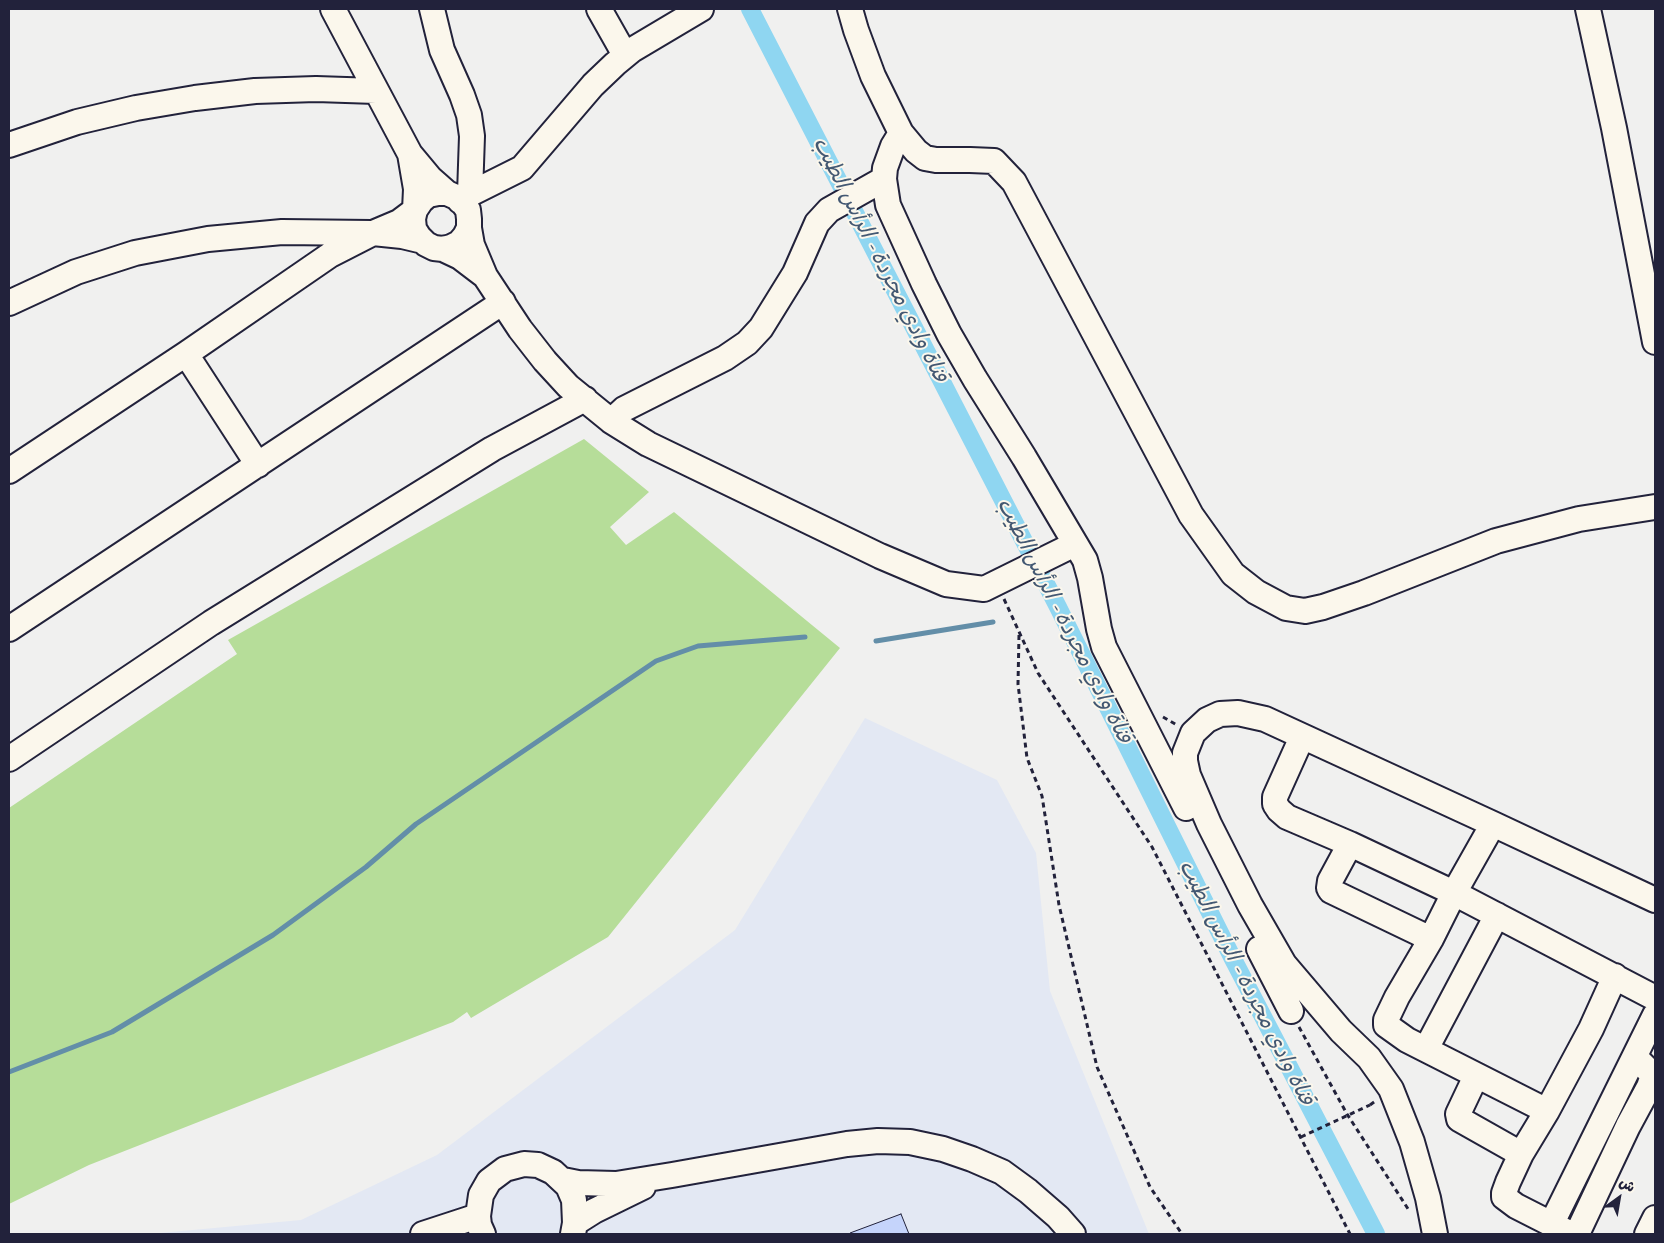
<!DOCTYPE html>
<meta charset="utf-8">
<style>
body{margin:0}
#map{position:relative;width:1664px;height:1243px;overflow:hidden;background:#f0f0ef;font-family:Caveat,"Playpen Sans Arabic",sans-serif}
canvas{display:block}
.frame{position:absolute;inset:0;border:10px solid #22223b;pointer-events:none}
.north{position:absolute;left:1594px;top:1173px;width:50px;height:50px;-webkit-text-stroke:4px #fbf7ec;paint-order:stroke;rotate:32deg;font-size:14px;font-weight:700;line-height:20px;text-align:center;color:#22223b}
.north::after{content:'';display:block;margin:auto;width:18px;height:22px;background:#22223b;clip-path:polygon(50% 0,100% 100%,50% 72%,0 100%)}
</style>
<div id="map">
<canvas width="1664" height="1243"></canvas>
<div class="frame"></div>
<div class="north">ش</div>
</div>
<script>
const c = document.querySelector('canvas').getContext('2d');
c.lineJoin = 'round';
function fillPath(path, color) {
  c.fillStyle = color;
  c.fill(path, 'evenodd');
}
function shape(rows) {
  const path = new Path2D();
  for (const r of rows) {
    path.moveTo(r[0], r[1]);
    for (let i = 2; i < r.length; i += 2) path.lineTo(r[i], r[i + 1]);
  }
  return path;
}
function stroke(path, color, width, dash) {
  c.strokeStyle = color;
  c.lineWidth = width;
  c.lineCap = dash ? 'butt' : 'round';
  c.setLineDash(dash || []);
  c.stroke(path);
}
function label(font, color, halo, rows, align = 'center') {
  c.font = font + ' Caveat,"Playpen Sans Arabic",sans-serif';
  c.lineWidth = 4;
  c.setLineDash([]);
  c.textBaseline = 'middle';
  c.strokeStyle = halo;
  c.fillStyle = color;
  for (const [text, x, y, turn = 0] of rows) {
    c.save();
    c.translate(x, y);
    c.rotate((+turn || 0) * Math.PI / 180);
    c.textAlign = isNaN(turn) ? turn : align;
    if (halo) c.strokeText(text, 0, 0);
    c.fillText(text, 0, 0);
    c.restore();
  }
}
fillPath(shape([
 [865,718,997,780,1036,853,1050,991,1149,1234,149,1234,301,1220,437,1155,735,930]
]), '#e3e8f3');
fillPath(shape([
 [584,439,649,492,610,527,626,545,674,512,840,648,608,937,471,1018,467,1012,453,1022,435,1029,89,1165,9,1204,9,808,237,654,228,640]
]), '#b6dd99');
stroke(shape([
 [876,641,993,622],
 [9,1072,112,1032,273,935,366,867,416,824,656,661,698,646,805,637]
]), '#638ea8', 5);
stroke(shape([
 [750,9,1058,607,1233,959,1376,1234]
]), '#8fd6f1', 18);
const building = shape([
 [901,1214,909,1234,850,1234,850,1233,901,1214]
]);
fillPath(building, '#c5d4fb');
stroke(building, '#22223b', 1);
const minor = shape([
 [333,9,410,154],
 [432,9,442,50,462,95,469,115,472,136,470,194],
 [599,9,625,55],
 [850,9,856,30,873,76,901,133,916,151,925,158,936,160,970,160,994,161,1014,182,1191,515,1233,574,1256,592,1286,608,1305,611,1323,607,1364,593,1496,541,1579,519,1655,507],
 [1588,9,1614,128,1655,342],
 [901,133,893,146,885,168,884,179,888,205,924,284,949,334,975,379,1024,457,1085,560,1090,578,1099,629,1104,647,1186,808],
 [9,145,77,122,136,108,195,98,255,91,316,89,376,91],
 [460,201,470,194,522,168,593,85,615,64,632,50,701,9],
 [423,241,402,236,373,233,399,222,415,210,416,189,410,154,430,178,447,193],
 [443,249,451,247,459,243,465,236,469,228,469,219,468,210,463,203,456,197,447,193,438,193,428,195,421,201,415,210,413,219,414,229,419,237,426,244,434,248,443,249,460,257,485,276,472,245,469,228],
 [485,276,520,329,545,361,568,386,611,421,648,444,880,556,946,584,984,589,1075,544],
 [9,303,76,272,135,253,208,239,282,232,371,233],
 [186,354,258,465],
 [611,421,624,409,725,358,747,343,761,328,795,273,817,223,829,210,884,179],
 [9,471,186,354,330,255,373,233],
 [9,629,503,302],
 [1302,737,1275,797,1275,804,1279,810,1287,817,1350,844,1454,893,1655,998],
 [9,759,211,623,492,449,585,399],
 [1493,824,1454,893,1431,939,1397,997,1386,1020,1386,1025,1407,1040,1547,1111,1521,1154,1508,1182,1504,1193,1504,1197,1516,1206,1571,1234],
 [1350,844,1330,881,1329,888,1331,891,1431,939],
 [1259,949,1291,1011],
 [1426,1049,1497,915],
 [1476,1076,1458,1114,1459,1119,1521,1154],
 [1547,1111,1591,1029,1615,976],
 [563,1180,578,1183,616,1184,672,1175,847,1144,878,1141,910,1142,943,1149,972,1159,1002,1172,1028,1191,1058,1217,1073,1234],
 [575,1223,594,1211,643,1187],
 [1552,1223,1655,1015],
 [423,1234,478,1216],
 [483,1234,479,1225,478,1216,481,1195,489,1181,505,1169,524,1164,538,1165,553,1172,568,1186,574,1200,575,1223,573,1234],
 [1435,1234,1428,1198,1412,1142,1391,1089,1369,1058,1341,1031,1284,964,1250,905,1209,824,1188,775,1185,761,1185,753,1193,733,1207,720,1220,714,1238,713,1265,719,1493,824,1655,900],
 [1577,1234,1628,1126,1649,1087,1653,1075,1635,1057],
 [1647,1234,1655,1218]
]);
stroke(minor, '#22223b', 28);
stroke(shape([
 [1004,599,1038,673,1152,847,1350,1234],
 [1019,635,1018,684,1027,758,1042,796,1059,905,1097,1067,1150,1187,1182,1234],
 [1163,717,1177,725],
 [1299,1027,1347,1114,1410,1212],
 [1370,1105,1377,1100]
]), '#22223b', 3, [5, 4]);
stroke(minor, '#fbf7ec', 24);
stroke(shape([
 [1301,1137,1370,1105]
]), '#22223b', 3, [5, 4]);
label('italic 22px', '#435872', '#fbf7ec', [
 ["قناة وادي مجردة - الرأس الطيب",880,260,63],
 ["قناة وادي مجردة - الرأس الطيب",1064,621,63],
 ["قناة وادي مجردة - الرأس الطيب",1246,983,63]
]);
</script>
